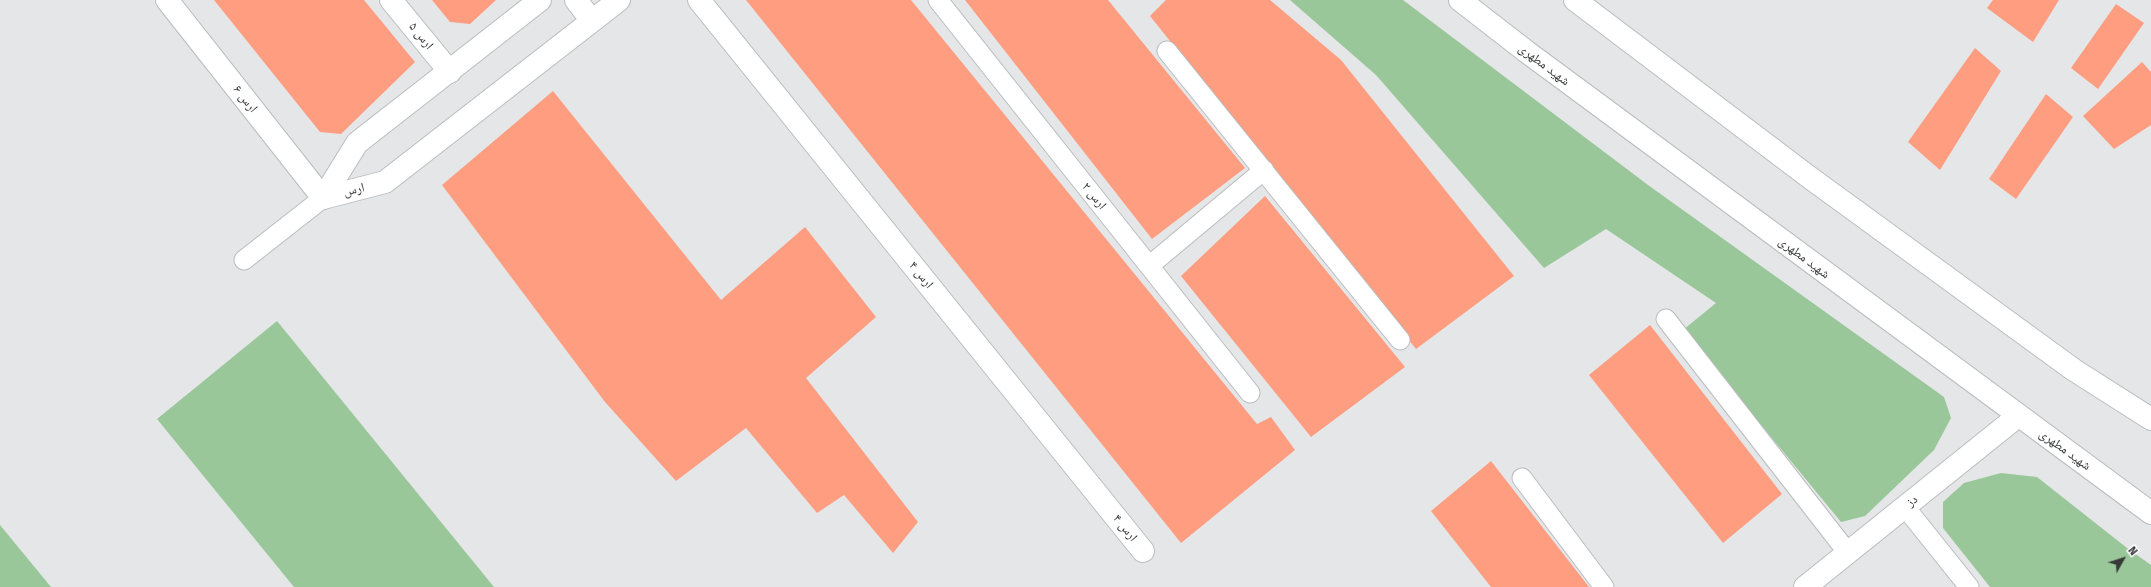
<!DOCTYPE html>
<meta charset="utf-8">
<style>
body{margin:0}
#map{position:relative;width:2151px;height:587px;overflow:hidden;background:#e4e6e8;font-family:"Fira Sans",sans-serif}
canvas{display:block}
.north{position:absolute;left:2103px;top:539px;width:40px;height:40px;-webkit-text-stroke:3px #fff;paint-order:stroke;rotate:51deg;font-size:11px;font-weight:700;line-height:16px;text-align:center;color:#373839}
.north::after{content:'';display:block;margin:auto;width:14px;height:18px;background:#373839;clip-path:polygon(50% 0,100% 100%,50% 72%,0 100%)}
</style>
<div id="map">
<canvas width="2151" height="587"></canvas>
<div class="north">N</div>
</div>
<script>
const c = document.querySelector('canvas').getContext('2d');
c.lineJoin = 'round';
function fillPath(path, color) {
  c.fillStyle = color;
  c.fill(path, 'evenodd');
}
function shape(rows) {
  const path = new Path2D();
  for (const r of rows) {
    path.moveTo(r[0], r[1]);
    for (let i = 2; i < r.length; i += 2) path.lineTo(r[i], r[i + 1]);
  }
  return path;
}
function stroke(path, color, width, dash) {
  c.strokeStyle = color;
  c.lineWidth = width;
  c.lineCap = dash ? 'butt' : 'round';
  c.setLineDash(dash || []);
  c.stroke(path);
}
function label(font, color, halo, rows, align = 'center') {
  c.font = font + ' "Fira Sans","Noto Naskh Arabic",sans-serif';
  c.lineWidth = 3.5;
  c.setLineDash([]);
  c.textBaseline = 'middle';
  c.strokeStyle = halo;
  c.fillStyle = color;
  for (const [text, x, y, turn = 0] of rows) {
    c.save();
    c.translate(x, y);
    c.rotate((+turn || 0) * Math.PI / 180);
    c.textAlign = isNaN(turn) ? turn : align;
    if (halo) c.strokeText(text, 0, 0);
    c.fillText(text, 0, 0);
    c.restore();
  }
}
fillPath(shape([
 [1290,0,1403,0,1648,185,1944,397,1951,418,1934,450,1865,516,1841,522,1683,330,1716,303,1606,229,1544,268,1376,75],
 [277,321,494,587,294,587,157,419],
 [2001,473,2037,477,2127,548,2151,565,2151,587,1990,587,1943,528,1943,502,1964,483],
 [0,525,51,587,0,587]
]), '#99c799');
fillPath(shape([
 [214,0,364,0,415,62,341,134,320,132],
 [432,0,496,0,470,24,450,22],
 [746,0,911,0,1257,424,1271,417,1295,450,1181,543],
 [965,0,1108,0,1245,168,1152,239],
 [1166,0,1270,0,1341,60,1514,276,1416,349,1150,16],
 [1993,0,2059,0,2033,42,1987,8],
 [2116,4,2144,23,2098,89,2071,68],
 [1975,48,2001,71,1940,170,1908,142],
 [2142,62,2151,72,2151,125,2114,149,2083,116],
 [553,91,721,300,805,227,876,317,806,378,918,522,893,553,844,495,817,513,746,428,676,481,605,402,442,185],
 [2046,94,2073,117,2016,199,1989,179],
 [1265,196,1405,367,1311,437,1181,276],
 [1650,325,1782,494,1723,543,1589,375],
 [1491,461,1589,587,1491,587,1431,511]
]), '#fe9d80');
const service = shape([
 [938,0,1250,393],
 [1167,51,1400,340],
 [244,260,323,198],
 [1149,266,1264,170],
 [1666,319,1848,553],
 [1522,478,1604,587],
 [1905,507,1969,587]
]);
const minor = shape([
 [167,0,323,198],
 [391,0,450,72]
]);
const tertiary = shape([
 [576,0,592,21],
 [699,0,1143,551],
 [323,198,385,182,619,0],
 [323,198,357,143,540,0],
 [1805,587,2018,416]
]);
const secondary = shape([
 [1460,0,1527,52,2151,513],
 [1575,0,1809,177,2074,370,2151,419]
]);
stroke(service, '#babcbe', 21);
stroke(minor, '#babcbe', 24);
stroke(tertiary, '#babcbe', 24);
stroke(secondary, '#babcbe', 24);
stroke(service, '#fff', 19);
stroke(minor, '#fff', 22);
stroke(tertiary, '#fff', 22);
stroke(secondary, '#fff', 22);
label('13px', '#373839', '#fff', [
 ["ارس ۵",421,36,51],
 ["شهید مطهری",1544,65,37],
 ["ارس ۶",245,99,52],
 ["ارس",354,190,-14],
 ["ارس ۲",1094,196,51],
 ["شهید مطهری",1804,258,37],
 ["ارس ۴",921,275,51],
 ["شهید مطهری",2065,450,36],
 ["دز",1912,501,-39],
 ["ارس ۴",1125,528,51]
]);
</script>
